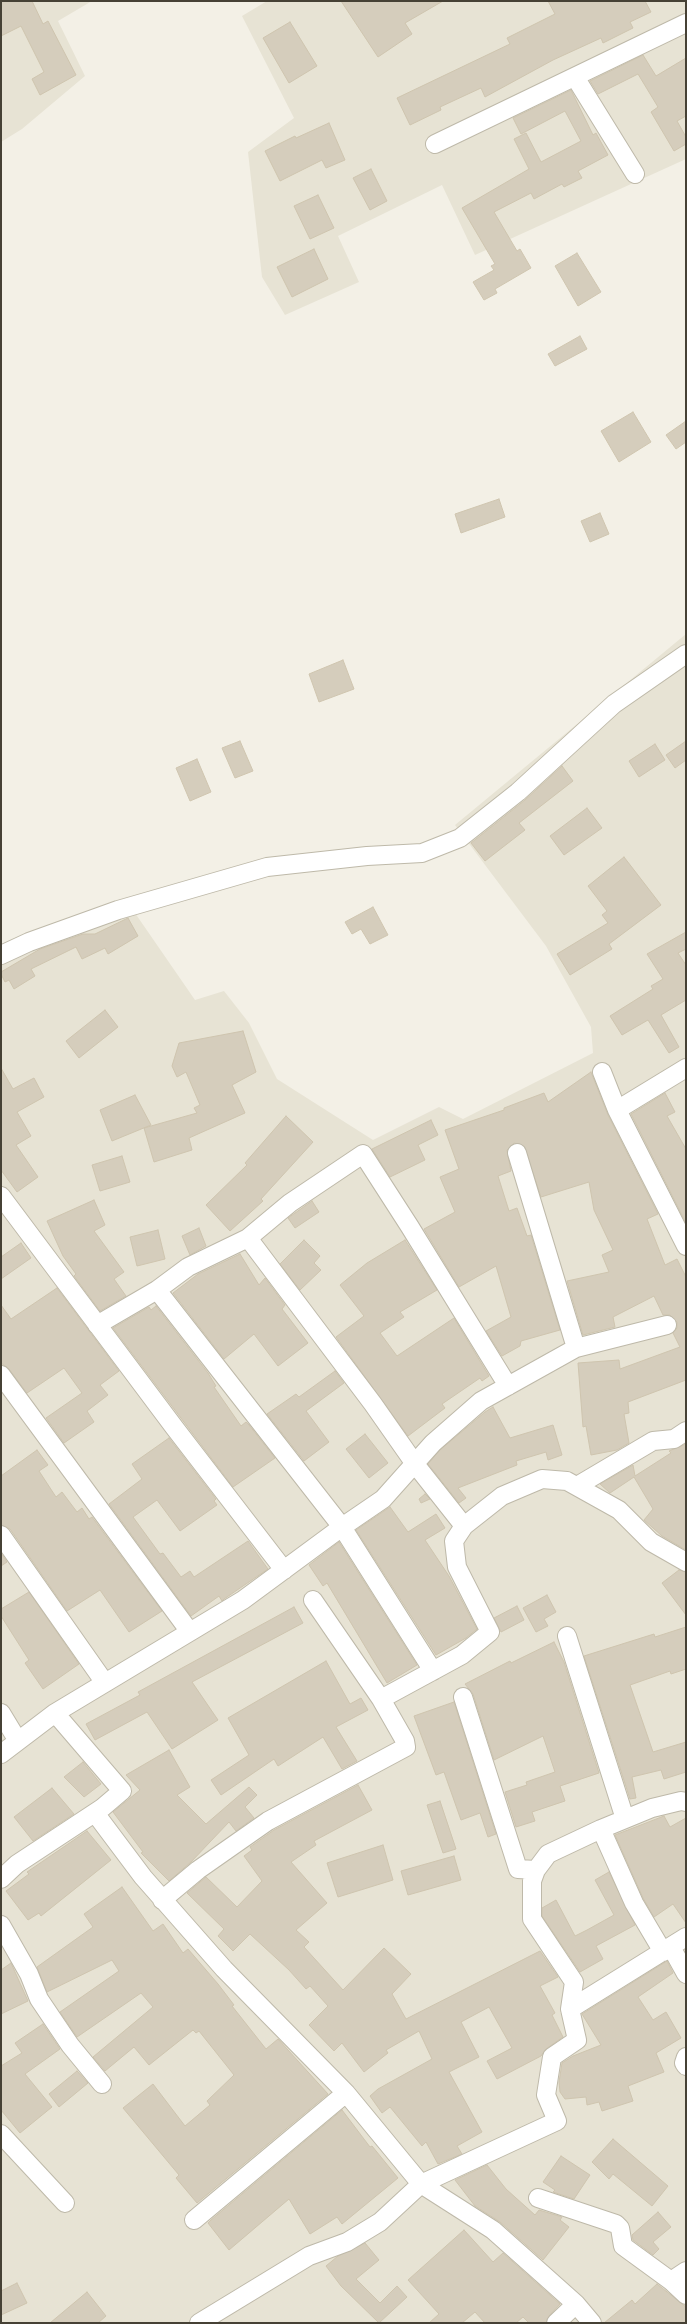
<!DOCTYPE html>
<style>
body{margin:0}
#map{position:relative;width:687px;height:2324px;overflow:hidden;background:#f3f0e6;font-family:Montserrat,sans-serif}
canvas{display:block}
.frame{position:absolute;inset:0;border:2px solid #464135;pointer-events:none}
</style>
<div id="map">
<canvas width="687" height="2324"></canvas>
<div class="frame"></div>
</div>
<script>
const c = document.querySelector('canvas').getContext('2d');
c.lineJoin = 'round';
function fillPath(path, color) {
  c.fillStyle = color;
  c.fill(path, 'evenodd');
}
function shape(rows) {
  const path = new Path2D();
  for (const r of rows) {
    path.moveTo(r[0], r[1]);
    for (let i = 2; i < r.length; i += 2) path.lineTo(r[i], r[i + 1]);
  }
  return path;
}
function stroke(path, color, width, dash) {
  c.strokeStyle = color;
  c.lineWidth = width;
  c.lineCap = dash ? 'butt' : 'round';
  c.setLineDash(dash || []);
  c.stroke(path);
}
fillPath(shape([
 [1,1,92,1,58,21,85,76,22,129,1,142],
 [267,1,686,1,686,159,475,255,442,185,338,236,359,282,285,315,262,277,248,152,294,118,242,16],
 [686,634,686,2323,1,2323,1,945,126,900,195,1000,224,991,249,1023,277,1079,373,1140,439,1107,463,1119,593,1053,591,1027,546,946,455,825]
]), '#e7e3d4');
const building = shape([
 [1,1,32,1,43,24,48,21,76,75,40,95,32,79,44,72,21,26,1,36,1,1],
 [341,1,443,1,405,23,412,34,378,57,341,1],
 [548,1,645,1,651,12,630,22,633,28,603,43,601,38,553,60,485,97,481,88,440,107,441,110,410,125,397,98,510,44,507,38,555,14,548,1],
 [290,22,317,66,289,83,263,38,290,22],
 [643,55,656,76,686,58,686,116,677,121,686,137,686,144,674,151,651,112,658,107,638,74,598,94,590,81,643,55],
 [571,90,593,135,596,133,608,155,578,171,582,178,564,187,562,184,534,199,531,193,494,212,517,251,520,249,531,268,495,289,497,293,484,300,473,282,494,270,491,266,495,264,462,208,529,169,514,139,526,133,541,162,581,141,565,111,521,134,513,118,571,90],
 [329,123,345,160,326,168,322,160,280,181,265,151,295,136,296,138,329,123],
 [371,169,387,201,370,210,353,178,371,169],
 [318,195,334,228,310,239,294,206,318,195],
 [314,249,328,279,292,297,277,267,314,249],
 [577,253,601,292,578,306,555,266,577,253],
 [580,336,587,349,555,366,548,354,580,336],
 [633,412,651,442,619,462,601,431,633,412],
 [686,421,686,442,676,449,666,435,686,421],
 [499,499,505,517,461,533,455,514,499,499],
 [600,513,609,534,590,542,581,521,600,513],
 [343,660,354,689,319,702,309,674,343,660],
 [240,741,253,771,235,778,222,748,240,741],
 [686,741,686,760,675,768,666,755,686,741],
 [655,744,665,760,639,777,629,761,655,744],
 [197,759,211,792,190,801,176,768,197,759],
 [562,766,573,781,519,823,525,830,485,861,471,843,525,800,562,766],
 [587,808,602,828,564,855,550,836,587,808],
 [624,857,661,905,609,944,612,949,570,975,557,954,608,923,602,915,607,911,588,886,624,857],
 [373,907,388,935,370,944,361,929,352,934,345,922,373,907],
 [128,918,138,936,108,954,105,948,82,959,76,947,31,969,35,976,14,989,9,980,5,982,1,974,1,972,40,949,83,934,95,934,128,918],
 [686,932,686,949,678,953,686,965,686,1000,661,1015,679,1047,669,1053,648,1020,622,1035,610,1016,653,989,651,986,663,979,647,954,686,932],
 [105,1010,118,1027,79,1058,66,1041,105,1010],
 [243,1031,256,1072,232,1085,245,1113,189,1138,192,1150,154,1162,144,1128,197,1113,194,1108,200,1105,186,1072,177,1077,172,1066,179,1043,243,1031],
 [1,1068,13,1089,34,1078,44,1097,17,1112,31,1136,16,1145,38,1177,17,1192,1,1170,1,1068],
 [591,1072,608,1115,658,1214,647,1219,665,1265,677,1259,686,1277,686,1380,628,1402,629,1413,624,1414,629,1443,617,1450,591,1455,586,1426,583,1427,578,1363,619,1360,620,1369,680,1347,673,1333,677,1328,677,1322,670,1315,663,1315,654,1296,613,1317,615,1327,583,1335,567,1281,609,1272,602,1255,613,1250,594,1210,589,1182,541,1197,524,1146,514,1143,507,1150,511,1171,498,1176,509,1211,517,1208,527,1236,531,1235,560,1330,521,1341,520,1346,502,1356,486,1331,511,1317,496,1266,459,1287,424,1229,455,1212,440,1177,459,1169,445,1130,504,1110,504,1108,544,1093,548,1102,591,1072],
 [665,1093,675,1112,667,1116,686,1149,686,1223,631,1114,665,1093],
 [135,1095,151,1125,112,1141,100,1110,135,1095],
 [286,1116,313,1142,261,1199,263,1201,230,1231,206,1205,247,1165,245,1163,286,1116],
 [431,1120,438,1135,418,1145,425,1160,390,1177,372,1149,431,1120],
 [122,1156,130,1182,100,1191,92,1165,122,1156],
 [94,1200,105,1225,94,1231,124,1272,114,1279,126,1296,100,1311,74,1276,76,1274,63,1256,47,1221,94,1200],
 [312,1201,319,1212,295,1228,288,1218,312,1201],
 [199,1228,206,1246,190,1255,182,1236,199,1228],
 [158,1230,165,1259,137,1266,130,1237,158,1230],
 [304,1240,320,1256,314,1263,321,1270,300,1290,280,1264,304,1240],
 [405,1240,437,1290,400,1312,404,1317,380,1333,397,1356,454,1318,489,1376,482,1381,480,1378,442,1404,445,1408,408,1436,336,1337,364,1316,340,1285,367,1263,405,1240],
 [21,1243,31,1258,1,1279,1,1257,21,1243],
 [240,1254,259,1285,265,1278,285,1305,282,1309,308,1343,278,1366,254,1334,224,1359,173,1293,198,1274,240,1254],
 [57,1288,119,1371,100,1385,108,1395,87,1411,94,1422,64,1443,46,1418,82,1393,64,1368,27,1393,9,1369,1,1363,1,1305,11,1319,57,1288],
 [156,1306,208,1373,216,1386,214,1387,241,1426,246,1422,249,1425,275,1458,233,1487,113,1328,149,1307,151,1310,156,1306],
 [335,1371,344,1383,306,1411,329,1442,304,1461,267,1414,296,1394,299,1397,335,1371],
 [493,1407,510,1438,553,1425,562,1455,548,1460,546,1452,516,1461,517,1465,458,1488,466,1498,459,1503,428,1464,440,1450,485,1412,493,1407],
 [365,1434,388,1463,369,1478,346,1449,365,1434],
 [169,1438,216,1499,214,1501,217,1505,180,1531,157,1500,133,1517,160,1554,163,1553,181,1577,190,1571,194,1577,248,1541,268,1569,224,1599,222,1601,219,1596,191,1616,109,1504,142,1479,132,1464,169,1438],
 [686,1444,686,1550,662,1536,644,1520,653,1509,634,1477,610,1493,600,1484,633,1465,635,1476,671,1453,669,1451,686,1444],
 [37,1450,48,1465,39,1471,56,1497,62,1492,77,1512,82,1508,89,1519,92,1517,162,1611,129,1632,100,1590,67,1611,10,1529,1,1525,1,1476,37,1450],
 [425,1494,430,1499,421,1503,419,1499,425,1494],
 [390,1507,408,1532,436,1514,445,1528,425,1540,449,1576,477,1629,466,1638,436,1655,356,1530,390,1507],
 [339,1542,417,1665,387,1683,327,1583,323,1586,309,1565,339,1542],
 [1,1553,7,1562,1,1566,1,1553],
 [679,1570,686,1572,686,1615,662,1583,679,1570],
 [29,1592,79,1664,43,1689,25,1663,29,1660,1,1616,1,1609,29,1592],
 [547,1595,556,1612,544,1619,548,1626,536,1632,523,1608,547,1595],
 [517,1606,524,1620,501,1632,494,1618,517,1606],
 [294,1607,303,1623,192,1682,218,1720,172,1749,147,1712,95,1740,86,1724,140,1695,138,1692,294,1607],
 [686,1627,686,1669,671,1674,670,1671,630,1685,653,1752,686,1742,686,1772,664,1779,661,1770,632,1777,636,1798,630,1799,584,1656,654,1634,655,1637,686,1627],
 [554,1642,564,1662,599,1773,560,1786,565,1801,532,1812,535,1821,516,1827,505,1792,527,1785,526,1782,555,1772,543,1736,494,1760,473,1694,465,1684,510,1661,511,1663,554,1642],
 [326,1661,350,1704,361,1698,368,1710,336,1727,357,1761,342,1769,323,1737,278,1766,274,1759,221,1795,211,1780,249,1755,228,1718,326,1661],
 [454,1702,496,1834,488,1837,480,1813,461,1820,444,1772,436,1775,414,1716,454,1702],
 [169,1750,190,1787,177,1795,206,1824,249,1787,257,1795,245,1807,254,1818,236,1831,229,1822,191,1862,169,1881,141,1853,143,1852,113,1812,140,1790,126,1775,169,1750],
 [83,1762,101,1784,84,1797,64,1777,83,1762],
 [358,1785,372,1810,314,1841,316,1845,291,1862,327,1903,296,1930,309,1942,304,1947,343,1990,384,1948,411,1974,392,1994,406,2019,540,1951,558,1977,540,1986,555,2013,552,2015,563,2037,546,2049,541,2056,497,2079,487,2061,512,2048,489,2007,461,2022,479,2057,449,2072,482,2132,457,2146,462,2154,438,2164,426,2142,422,2146,390,2107,382,2113,370,2096,378,2089,432,2059,419,2031,386,2050,388,2053,364,2072,342,2043,334,2051,309,2025,328,2006,310,1986,306,1989,289,1970,250,1934,233,1951,218,1936,224,1929,187,1893,206,1877,237,1907,262,1881,244,1856,252,1850,250,1847,274,1830,358,1785],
 [52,1788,74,1814,33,1841,14,1817,52,1788],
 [440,1801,456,1849,443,1853,427,1805,440,1801],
 [664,1816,670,1827,686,1818,686,1923,673,1904,654,1917,643,1898,615,1835,664,1816],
 [87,1831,111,1860,41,1916,39,1913,28,1920,6,1891,29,1874,27,1872,87,1831],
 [383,1845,393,1880,338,1897,327,1863,383,1845],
 [454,1856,461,1880,408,1895,401,1871,454,1856],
 [609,1872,635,1925,596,1946,603,1959,580,1972,542,1916,542,1908,556,1900,575,1936,587,1930,614,1915,595,1880,609,1872],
 [122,1887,153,1931,163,1924,183,1953,188,1949,218,1984,234,2005,232,2006,266,2049,278,2039,328,2094,197,2203,176,2178,179,2175,123,2108,153,2084,185,2126,210,2105,207,2101,234,2075,199,2031,196,2033,193,2030,149,2065,134,2047,105,2071,93,2057,153,2007,141,1993,77,2037,60,2012,119,1971,112,1960,47,1992,37,1967,93,1927,84,1914,122,1887],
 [667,1961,673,1973,638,1997,653,2020,666,2012,681,2038,656,2053,664,2072,628,2086,633,2101,602,2111,599,2102,587,2105,586,2097,565,2099,560,2092,559,2082,562,2063,573,2056,601,2045,582,2014,667,1961],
 [11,1963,28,2001,1,2014,1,1970,11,1963],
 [43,2024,60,2049,25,2074,52,2107,20,2133,1,2110,1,2066,22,2053,15,2043,43,2024],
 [77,2071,88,2083,59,2107,49,2094,77,2071],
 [342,2110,370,2147,372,2146,398,2178,342,2224,337,2217,310,2234,289,2199,229,2250,208,2223,211,2220,342,2110],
 [613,2139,668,2186,652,2206,613,2174,609,2179,592,2162,613,2139],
 [561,2156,590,2175,574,2199,553,2192,555,2190,543,2182,561,2156],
 [487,2165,506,2189,535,2215,539,2210,562,2217,560,2220,569,2227,543,2260,500,2222,475,2206,455,2180,487,2165],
 [658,2212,671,2227,653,2242,659,2249,653,2255,633,2240,632,2235,658,2212],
 [464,2230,493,2262,503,2253,560,2304,549,2316,546,2323,529,2323,523,2317,516,2323,485,2323,475,2312,462,2323,429,2323,439,2314,408,2280,464,2230],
 [365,2243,379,2260,356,2279,380,2303,397,2286,407,2297,379,2323,341,2286,326,2266,338,2256,365,2243],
 [17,2283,27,2303,1,2315,1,2291,17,2283],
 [657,2284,686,2307,686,2323,604,2323,632,2300,635,2304,657,2284],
 [87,2292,106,2316,98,2323,50,2323,87,2292]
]);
fillPath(building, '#d5cdbc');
stroke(building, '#cfc5af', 1);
const minor = shape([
 [575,77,635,174],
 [435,144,686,23],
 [1,955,29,942,118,910,267,867,367,856,422,853,460,838,518,792,614,704,686,654],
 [602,1072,617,1110,686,1246],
 [617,1110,686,1068],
 [517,1153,576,1348],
 [1,1196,174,1427,284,1570],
 [248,1238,373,1404,415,1464,464,1526],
 [157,1290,342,1527,433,1671],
 [97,1325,157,1290,188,1267,248,1238,290,1203,363,1154,410,1227,508,1386],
 [1,1375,190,1632],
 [577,1486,653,1441,674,1439,686,1431],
 [1,1535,105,1683],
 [567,1636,625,1819],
 [463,1697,518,1869,536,1870],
 [381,1699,462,1655,490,1632,457,1567,454,1541,464,1526,502,1496,542,1479,567,1481,619,1510,651,1542,686,1562],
 [1,1713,18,1741],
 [1,1754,55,1713,243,1600,342,1527,383,1499,433,1443,481,1401,576,1348,667,1325],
 [95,1813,143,1877,224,1969,346,2093,421,2184,493,2230,576,2304,592,2323],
 [601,1829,634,1903,663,1952],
 [1,1879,17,1864,102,1808,122,1791,55,1713],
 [162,1900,198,1870,268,1821,406,1747,405,1741,381,1699,313,1600],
 [1,1925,29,1974,39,1999,70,2045,102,2084],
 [671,1947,686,1974],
 [570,2009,686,1937],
 [686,2057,684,2063,686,2066],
 [1,2134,65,2203],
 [538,2198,616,2224,620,2228,623,2246,671,2281,686,2295],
 [194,2220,346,2093],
 [671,2281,686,2271],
 [199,2323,309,2256,347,2242,380,2222,421,2184,557,2121,546,2095,552,2057,577,2040,570,2009,574,1982,532,1919,532,1881,536,1870,548,1854,601,1829,652,1808,681,1801,686,1802],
 [556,2323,576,2304]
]);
stroke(minor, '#beb9a9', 20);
stroke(minor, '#fff', 18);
</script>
